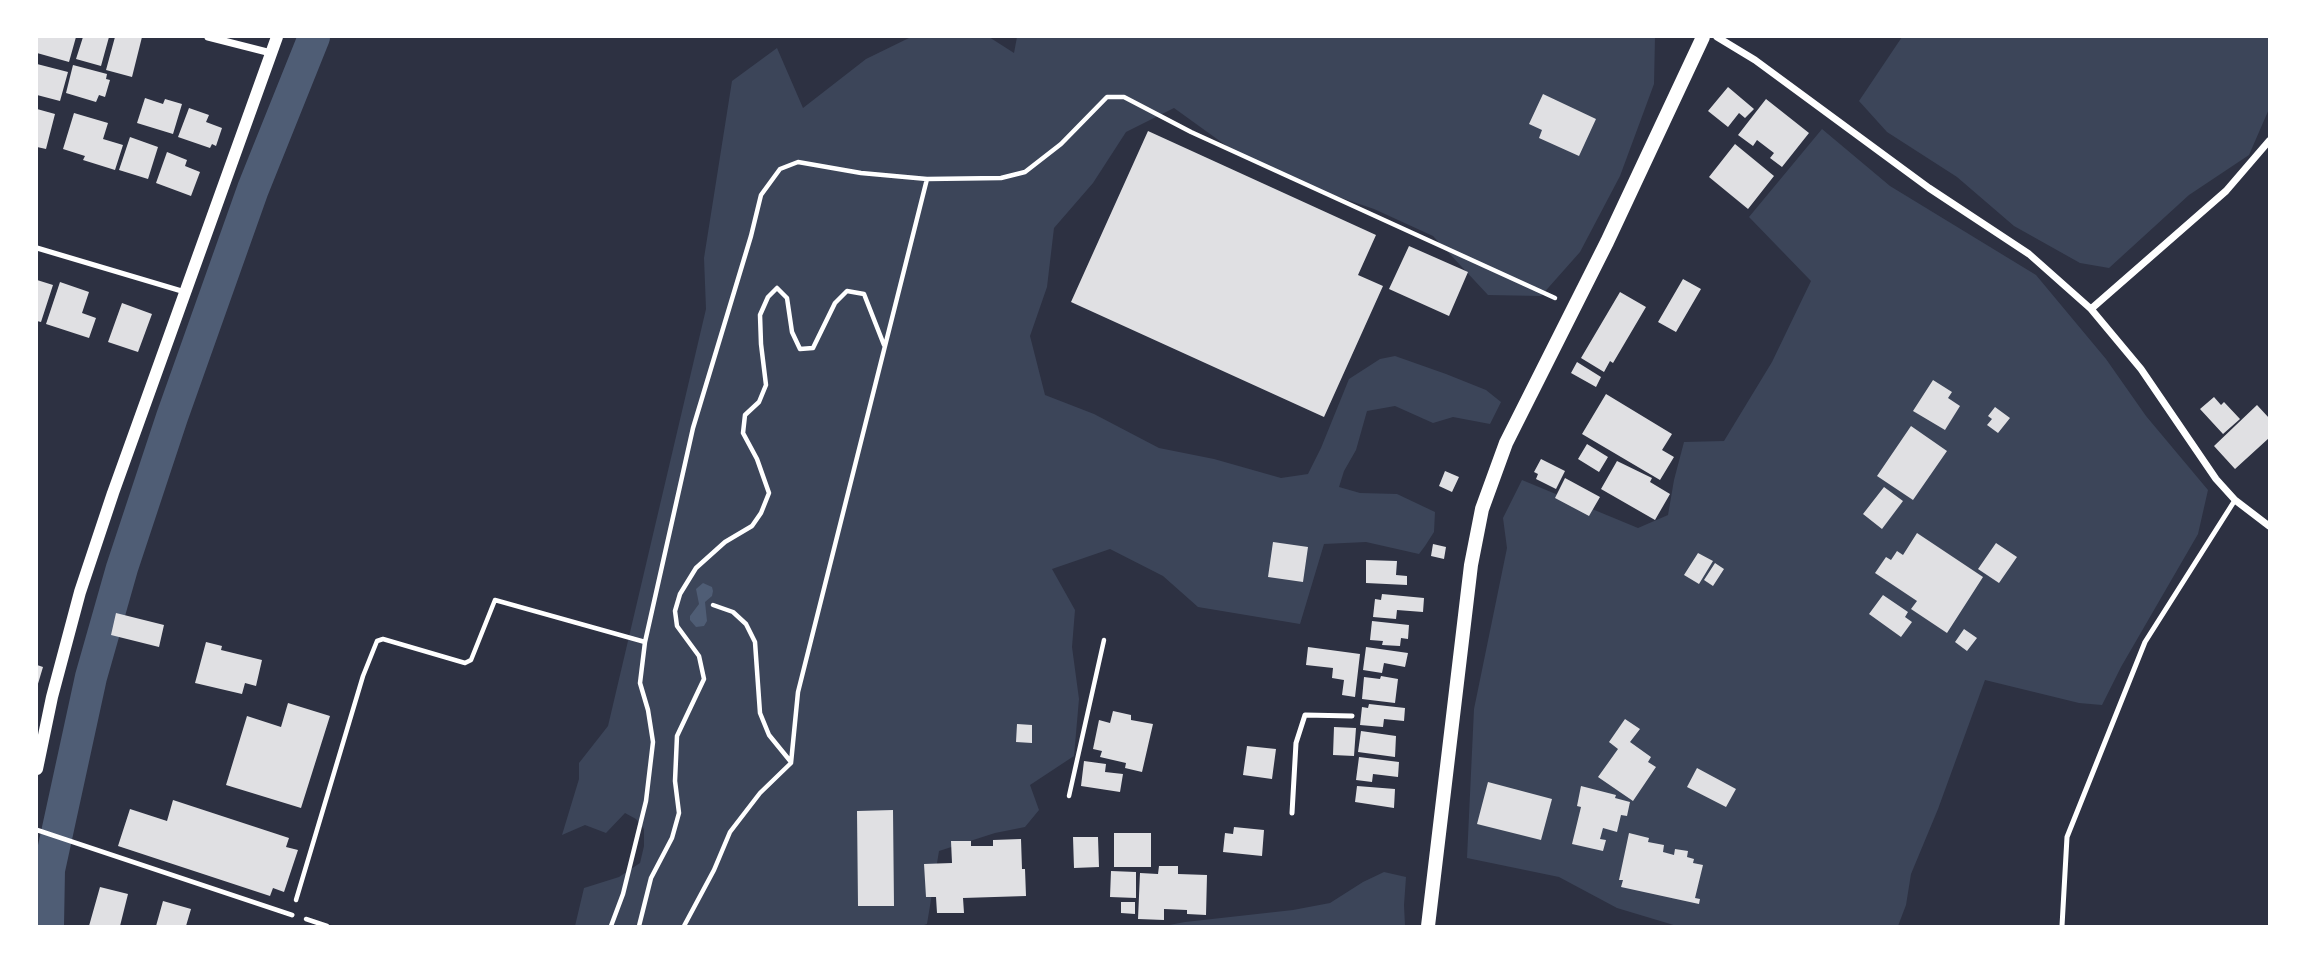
<!DOCTYPE html>
<style>
body{margin:0}
#map{position:relative;width:2306px;height:963px;overflow:hidden;background:#2d3142;font-family:Manrope,sans-serif}
canvas{display:block}
.frame{position:absolute;inset:0;border:38px solid #fff;pointer-events:none}
</style>
<div id="map">
<canvas width="2306" height="963"></canvas>
<div class="frame"></div>
</div>
<script>
const c = document.querySelector('canvas').getContext('2d');
c.lineJoin = 'round';
function fillPath(path, color) {
  c.fillStyle = color;
  c.fill(path, 'evenodd');
}
function shape(rows) {
  const path = new Path2D();
  for (const r of rows) {
    path.moveTo(r[0], r[1]);
    for (let i = 2; i < r.length; i += 2) path.lineTo(r[i], r[i + 1]);
  }
  return path;
}
function stroke(path, color, width, dash) {
  c.strokeStyle = color;
  c.lineWidth = width;
  c.lineCap = dash ? 'butt' : 'round';
  c.setLineDash(dash || []);
  c.stroke(path);
}
fillPath(shape([
 [911,37,989,37,1014,53,1017,37,1655,37,1654,84,1620,176,1580,252,1541,296,1488,295,1433,236,1374,209,1318,190,1235,152,1174,108,1126,132,1093,183,1054,228,1047,287,1030,336,1045,395,1094,414,1159,448,1214,459,1281,478,1308,474,1321,448,1349,379,1380,359,1395,356,1446,374,1486,390,1501,402,1490,424,1453,417,1433,423,1395,406,1367,411,1356,450,1344,471,1339,487,1360,493,1397,494,1435,512,1434,532,1425,546,1419,554,1366,542,1324,544,1300,624,1198,607,1163,576,1110,549,1052,569,1075,610,1072,647,1079,699,1074,756,1030,785,1039,810,1025,827,995,833,939,851,927,924,921,926,575,926,584,888,619,877,640,863,644,846,644,829,636,819,625,813,606,833,585,825,562,835,579,779,579,763,608,726,706,309,704,258,732,81,777,48,803,108,866,59],
 [1902,37,2269,37,2269,109,2249,155,2189,195,2109,268,2080,263,2014,226,1957,177,1887,132,1859,101],
 [1822,129,1890,186,2036,275,2106,359,2146,416,2208,490,2198,534,2121,667,2102,705,2079,703,1985,680,1938,809,1911,874,1906,905,1898,926,1677,926,1617,908,1559,877,1467,858,1474,709,1507,548,1503,518,1522,480,1638,528,1668,515,1674,480,1684,442,1724,441,1772,362,1811,281,1749,217],
 [1384,872,1406,877,1404,905,1405,926,1164,926,1185,922,1293,910,1330,903,1363,882]
]), '#3c4559');
fillPath(shape([
 [703,583,712,587,713,591,712,596,705,602,707,621,704,626,696,627,690,620,690,616,699,604,696,589]
]), '#4f5d75');
stroke(shape([
 [48,926,49,870,91,677,122,568,172,417,253,189,314,37]
]), '#4f5d75', 32);
fillPath(shape([
 [37,37,76,37,69,62,37,53],
 [83,37,109,37,101,66,76,59],
 [115,37,142,37,132,77,106,70],
 [37,64,68,72,60,101,37,95],
 [73,65,107,74,106,79,110,80,105,97,99,95,96,102,66,93],
 [1728,87,1754,109,1745,118,1739,113,1728,127,1708,111],
 [1543,94,1596,119,1579,156,1539,138,1542,130,1529,124],
 [145,98,163,104,165,99,182,104,173,134,137,123],
 [1766,99,1809,133,1782,167,1770,158,1774,153,1757,140,1753,146,1738,135],
 [189,108,209,115,206,122,222,128,216,146,212,144,210,148,178,137],
 [37,109,55,114,46,149,37,147],
 [74,113,108,123,103,139,123,145,115,170,83,160,85,156,63,149],
 [1148,131,1376,235,1358,275,1383,286,1324,417,1071,302],
 [130,137,158,147,148,179,119,170],
 [1735,144,1774,176,1748,209,1709,177],
 [167,152,187,160,185,166,200,172,191,196,156,183],
 [1409,246,1468,272,1449,316,1389,289],
 [1683,279,1701,289,1676,332,1658,322],
 [37,280,53,285,41,322,37,321],
 [60,282,89,292,82,313,96,318,89,338,46,324],
 [1620,292,1646,307,1613,363,1610,361,1604,372,1581,358],
 [122,303,152,314,138,352,108,342],
 [1577,362,1601,377,1596,387,1571,373],
 [1933,380,1952,392,1948,398,1960,406,1945,430,1913,411],
 [1606,394,1672,434,1662,450,1674,457,1660,480,1582,434],
 [2214,397,2221,405,2224,402,2240,419,2223,434,2200,409],
 [2257,405,2269,418,2269,438,2235,469,2214,446],
 [1995,407,2010,418,1998,433,1987,425,1992,419,1988,416],
 [1911,426,1947,451,1913,500,1877,476],
 [1587,444,1608,457,1599,472,1578,459],
 [1541,459,1565,471,1556,489,1536,479,1538,474,1534,472],
 [1617,461,1652,478,1650,482,1670,494,1655,520,1601,489],
 [1445,471,1459,477,1452,492,1439,486],
 [1565,478,1600,497,1589,516,1555,498],
 [1884,487,1903,501,1882,529,1863,514],
 [1917,533,1983,577,1947,633,1911,609,1917,601,1875,573,1886,557,1891,560,1897,551,1903,555],
 [1273,542,1308,547,1303,582,1268,577],
 [1996,543,2017,557,1999,583,1978,569],
 [1433,544,1446,547,1444,559,1431,556],
 [1698,553,1713,561,1699,584,1684,575],
 [1366,560,1397,561,1396,575,1407,576,1407,585,1366,583],
 [1715,563,1724,569,1713,586,1704,580],
 [1382,594,1424,598,1423,612,1397,610,1396,619,1373,617,1375,599,1381,600],
 [1883,595,1908,612,1905,617,1912,622,1901,637,1869,614],
 [116,613,164,625,159,647,111,635],
 [1372,621,1409,625,1408,639,1401,638,1400,646,1382,645,1383,641,1370,640],
 [1964,629,1977,638,1967,651,1955,642],
 [206,642,222,646,221,650,262,660,256,686,245,683,242,694,195,683],
 [1308,647,1360,654,1355,697,1342,695,1344,680,1332,678,1333,668,1306,665],
 [1366,647,1408,653,1405,667,1384,663,1382,673,1363,670],
 [37,665,43,667,37,687],
 [1381,676,1398,679,1395,703,1362,699,1364,677,1380,679],
 [288,703,330,716,301,808,226,785,247,716,281,727],
 [1369,704,1405,708,1404,721,1384,719,1383,727,1360,725,1362,707,1368,708],
 [1113,711,1131,715,1131,720,1153,724,1142,772,1125,768,1126,763,1100,757,1102,751,1093,749,1099,720,1110,723],
 [1625,719,1640,729,1630,742,1651,757,1648,762,1656,767,1633,801,1598,777,1618,749,1609,742],
 [1017,724,1032,725,1032,743,1016,742],
 [1334,727,1356,728,1354,756,1333,755],
 [1361,731,1396,736,1395,757,1358,752],
 [1247,746,1276,749,1272,779,1243,775],
 [1359,757,1399,762,1398,777,1373,774,1372,782,1356,780],
 [1084,761,1106,764,1105,772,1123,774,1120,792,1081,786],
 [1697,768,1736,789,1726,807,1687,787],
 [1488,782,1552,799,1541,840,1477,824],
 [1357,786,1395,789,1394,808,1355,802],
 [1581,786,1616,795,1615,798,1630,802,1627,816,1621,815,1617,832,1603,828,1600,839,1606,840,1603,851,1572,844,1581,807,1577,806],
 [173,800,289,838,286,847,298,850,284,892,273,888,270,896,118,846,130,809,167,821],
 [893,810,894,906,858,906,857,811],
 [1234,827,1264,830,1262,856,1223,852,1225,833,1233,834],
 [1114,833,1151,833,1151,867,1114,867],
 [1629,833,1649,838,1648,842,1664,845,1663,852,1674,855,1675,849,1688,851,1687,857,1694,859,1693,863,1703,865,1695,898,1700,899,1699,904,1621,887,1623,880,1619,880],
 [1073,837,1098,837,1099,867,1074,868],
 [1021,839,1022,869,1025,869,1026,896,963,898,964,913,937,913,936,897,926,897,924,864,952,863,951,841,971,841,971,846,993,846,993,840],
 [1159,866,1178,866,1178,874,1207,875,1206,915,1187,914,1187,910,1164,909,1164,920,1138,919,1140,873,1158,874],
 [1111,871,1136,872,1136,898,1110,897],
 [100,887,128,894,120,926,89,926],
 [163,901,191,909,186,926,156,926],
 [1121,902,1135,902,1135,914,1121,913]
]), '#e0e0e3');
stroke(shape([
 [713,605,733,612,746,624,755,642,760,713,769,735,791,762],
 [1069,796,1104,640],
 [296,900,363,676,377,641,383,639,465,663,471,660,495,600,645,642],
 [306,919,327,926],
 [611,926,623,894,646,801,653,742,648,710,640,683,645,642,693,428,751,236,761,195,780,169,798,162,861,173,927,179,1001,178,1025,172,1061,144,1107,97,1124,97,1191,132,1555,298],
 [639,926,651,878,672,838,679,813,675,781,677,736,704,679,699,656,677,626,675,611,680,594,696,568,725,542,752,526,761,513,769,493,757,459,743,433,745,415,759,402,766,385,761,344,760,315,768,297,777,288,787,298,792,332,800,349,813,348,835,303,847,291,864,294,884,345],
 [684,926,714,870,730,832,760,793,791,763,798,692,927,179]
]), '#fff', 4.5);
stroke(shape([
 [37,248,185,292],
 [1292,813,1296,743,1305,715,1352,716],
 [37,830,292,915],
 [2062,926,2067,837,2145,642,2235,500]
]), '#fff', 5);
stroke(shape([
 [208,37,271,53],
 [1717,37,1755,60,1929,188,2029,254,2091,309,2141,369,2216,479,2235,500,2269,526],
 [2091,309,2226,191,2269,141]
]), '#fff', 7);
stroke(shape([
 [37,769,52,697,80,592,113,493,277,37]
]), '#fff', 12);
stroke(shape([
 [1428,926,1471,565,1482,509,1506,443,1607,242,1703,37]
]), '#fff', 14);
</script>
